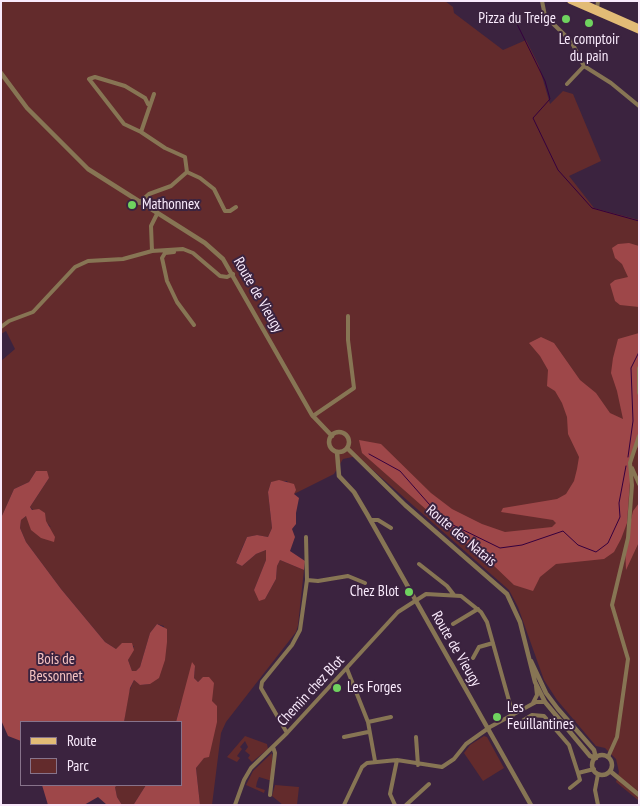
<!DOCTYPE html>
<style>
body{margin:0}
#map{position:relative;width:640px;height:806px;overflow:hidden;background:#3b233f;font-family:"PT Sans Narrow",sans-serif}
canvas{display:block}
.frame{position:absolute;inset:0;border:2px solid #f9eafc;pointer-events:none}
.legend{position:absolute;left:20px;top:721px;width:162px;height:65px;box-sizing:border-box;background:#3b233f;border:1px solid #87738b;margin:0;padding:6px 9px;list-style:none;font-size:15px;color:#f9eafc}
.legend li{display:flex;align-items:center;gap:10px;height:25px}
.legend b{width:25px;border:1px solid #87738b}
</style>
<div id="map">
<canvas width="640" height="806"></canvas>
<div class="frame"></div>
<ul class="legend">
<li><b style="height:6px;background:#e2bb76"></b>Route</li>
<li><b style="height:14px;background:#632b2c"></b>Parc</li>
</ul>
</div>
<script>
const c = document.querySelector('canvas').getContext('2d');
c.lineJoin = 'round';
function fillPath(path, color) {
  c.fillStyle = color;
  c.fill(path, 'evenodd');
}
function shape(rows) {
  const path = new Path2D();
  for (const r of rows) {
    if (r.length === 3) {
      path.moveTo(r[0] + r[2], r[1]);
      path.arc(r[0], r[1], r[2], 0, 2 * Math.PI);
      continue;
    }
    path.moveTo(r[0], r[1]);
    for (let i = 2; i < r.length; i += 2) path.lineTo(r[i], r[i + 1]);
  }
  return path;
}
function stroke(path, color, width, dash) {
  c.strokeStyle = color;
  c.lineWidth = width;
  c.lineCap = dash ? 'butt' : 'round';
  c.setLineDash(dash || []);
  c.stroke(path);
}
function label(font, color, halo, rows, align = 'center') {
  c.font = font + ' "PT Sans Narrow",sans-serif';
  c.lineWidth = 4;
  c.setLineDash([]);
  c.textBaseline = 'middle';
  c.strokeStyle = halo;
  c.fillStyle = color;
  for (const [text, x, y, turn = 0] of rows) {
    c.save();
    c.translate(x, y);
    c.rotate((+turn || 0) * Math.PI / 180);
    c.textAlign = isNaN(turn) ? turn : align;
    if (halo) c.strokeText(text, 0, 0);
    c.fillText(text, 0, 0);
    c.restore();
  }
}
fillPath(shape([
 [1,1,445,1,453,7,454,13,503,50,526,40,539,66,550,104,563,91,573,94,601,161,569,176,594,208,639,220,639,801,616,782,619,772,616,759,605,748,596,746,557,700,544,680,518,607,509,590,357,456,343,459,334,474,294,494,287,481,271,482,268,492,272,528,268,537,257,535,247,537,242,548,236,563,242,566,256,554,266,550,266,560,254,590,265,599,276,579,277,566,280,560,304,570,298,625,296,632,226,722,221,733,212,805,200,805,196,768,204,757,212,701,201,679,198,682,194,678,195,666,180,706,176,722,124,722,128,694,134,680,140,685,150,684,164,626,157,624,150,633,140,667,136,671,132,671,128,660,134,646,116,649,105,642,61,589,26,542,20,528,21,520,26,516,51,527,30,507,49,478,36,471,29,482,14,489,1,518,1,361,15,349,6,331,1,334],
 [245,736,267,744,268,749,252,762,248,758,250,755,245,751,248,747,245,741,240,747,242,749,237,756,240,758,237,762,227,757],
 [484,736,487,737,504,768,483,781,464,753,470,745],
 [272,753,272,781,259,777,257,782,256,787,265,790,264,793,246,785,253,771],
 [118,785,146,785,134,804,122,805,117,797,115,787],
 [275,785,299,787,297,805,283,805,272,796]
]), '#632b2c');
fillPath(shape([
 [629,243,639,246,639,307,620,305,615,301,610,284,615,280,628,277,622,264,615,258,612,248,618,244],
 [639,333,639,446,632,453,627,523,621,539,614,552,604,559,556,564,540,577,533,591,514,585,491,563,454,534,362,453,359,440,381,444,431,493,452,509,482,524,505,532,552,527,556,523,553,520,501,512,503,508,557,499,566,494,574,481,577,469,579,457,568,434,567,417,562,403,555,391,547,386,548,370,540,356,529,343,541,337,554,343,580,380,596,393,610,413,623,419,617,391,611,373,613,358,618,339],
 [36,471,47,471,49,478,30,507,32,510,39,509,45,513,46,521,55,537,54,542,41,538,31,530,26,516,21,520,20,528,26,542,61,589,105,642,116,649,122,643,132,643,134,650,128,660,132,671,136,671,140,667,150,633,157,624,167,629,167,642,165,660,159,678,150,684,140,685,134,680,130,688,124,722,21,722,21,741,8,736,1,720,1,518,14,489,29,482],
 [279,480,294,484,296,490,294,494,299,498,296,513,296,524,292,529,295,537,290,551,305,561,304,570,280,560,277,566,276,579,265,599,259,601,254,590,266,560,266,550,256,554,242,566,236,563,247,537,257,535,268,537,272,528,268,492,271,482],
 [639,503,639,542,626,570,625,545,633,511],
 [192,662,195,666,194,678,198,682,203,677,209,677,214,683,212,701,217,706,217,722,209,757,204,758,196,768,200,805,125,805,134,804,146,785,181,785,181,722,176,722],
 [42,785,118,785,115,787,117,797,122,805,107,805,98,797,84,805,48,805]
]), '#9e4749');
stroke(shape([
 [508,13,517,24,545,81,550,99,533,118,558,170,592,208,639,221],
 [369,454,400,471,429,504,453,525,500,548,522,545,563,531,578,545,596,552,608,543,620,517,619,503,626,466],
 [628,457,633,421,631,368,639,352]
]), '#35003e', 1);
stroke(shape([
 [542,1,545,16,571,41,584,66,611,83,639,106],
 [597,9,598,1],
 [567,84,584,66],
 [141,132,124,124,89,79,95,77,125,86,145,98,148,104],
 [187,172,200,178,214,189,225,211,230,211,236,207],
 [139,203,149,194,171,186,187,172,185,157,165,148,141,132,154,94],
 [152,251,151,226,157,214],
 [174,252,165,253,162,258,167,281,177,302,194,325],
 [1,327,9,321,33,312,75,267,88,261,123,259,152,251,183,249,193,253,220,276,227,277,233,274],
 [639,368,639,393],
 [313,416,354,388,348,340,348,316],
 [632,468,639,484],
 [371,520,378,520,391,528],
 [419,564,447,586,454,595],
 [307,580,318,581,348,576,365,583],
 [453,624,478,609],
 [473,658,479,647,493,643],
 [347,669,368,722,375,761],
 [533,703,537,695,536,686],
 [368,722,391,717],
 [514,726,532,715,544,716,569,745,578,773,594,769],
 [287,733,261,688,262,682,292,645,300,630,307,580,306,537],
 [344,737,368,732],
 [416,737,418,765],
 [608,757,617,737,628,659,612,605,628,538,632,485,630,463,639,436],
 [570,788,580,780,578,773],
 [270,795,275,753,273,747],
 [235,805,244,780,251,768,287,733,398,612,426,594,461,596,481,612,487,622,513,715],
 [344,805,362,767,367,763,397,760,442,767,454,759,466,744,490,727,536,702,545,702],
 [395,805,390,794,397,760],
 [406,805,429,784],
 [598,805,595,790,598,774]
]), '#877554', 4);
stroke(shape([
 [1,73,27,108,88,169,205,243,223,259,312,415,332,436],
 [339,442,10],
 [347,448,405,505,507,594,520,622,535,682,545,702,590,756,596,758],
 [337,452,339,476,354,492,367,514,531,805],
 [531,661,546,693,558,709,594,750,596,758],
 [602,765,10],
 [610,771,639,795]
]), '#877554', 4.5);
stroke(shape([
 [570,1,639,31],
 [580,1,639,27]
]), '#e2bb76', 5.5);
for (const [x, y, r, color] of [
 [566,19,5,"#6fd35f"],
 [589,23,5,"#6fd35f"],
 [132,205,5,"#6fd35f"],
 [409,592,5,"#6fd35f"],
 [337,688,5,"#6fd35f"],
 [497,717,5,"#6fd35f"]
]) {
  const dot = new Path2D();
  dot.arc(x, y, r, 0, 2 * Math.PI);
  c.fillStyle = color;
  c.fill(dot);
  stroke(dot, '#3b233f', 2);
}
label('15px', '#f9eafc', '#3b233f', [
 ["Pizza du Treige",556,19,"right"],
 ["Le comptoir",589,40,"center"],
 ["du pain",589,57,"center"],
 ["Mathonnex",142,205],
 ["Chez Blot",399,592,"right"],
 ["Les Forges",347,688],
 ["Les",507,708],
 ["Feuillantines",507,725]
], 'left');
label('15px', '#f9eafc', '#3b233f', [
 ["Route de Vieugy",258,295,60],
 ["Route des Natais",461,536,40],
 ["Route de Vieugy",456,649,60],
 ["Chemin chez Blot",311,691,-47]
]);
label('15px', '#f6c3c1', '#3b233f', [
 ["Bois de",56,660],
 ["Bessonnet",56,677]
]);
</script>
